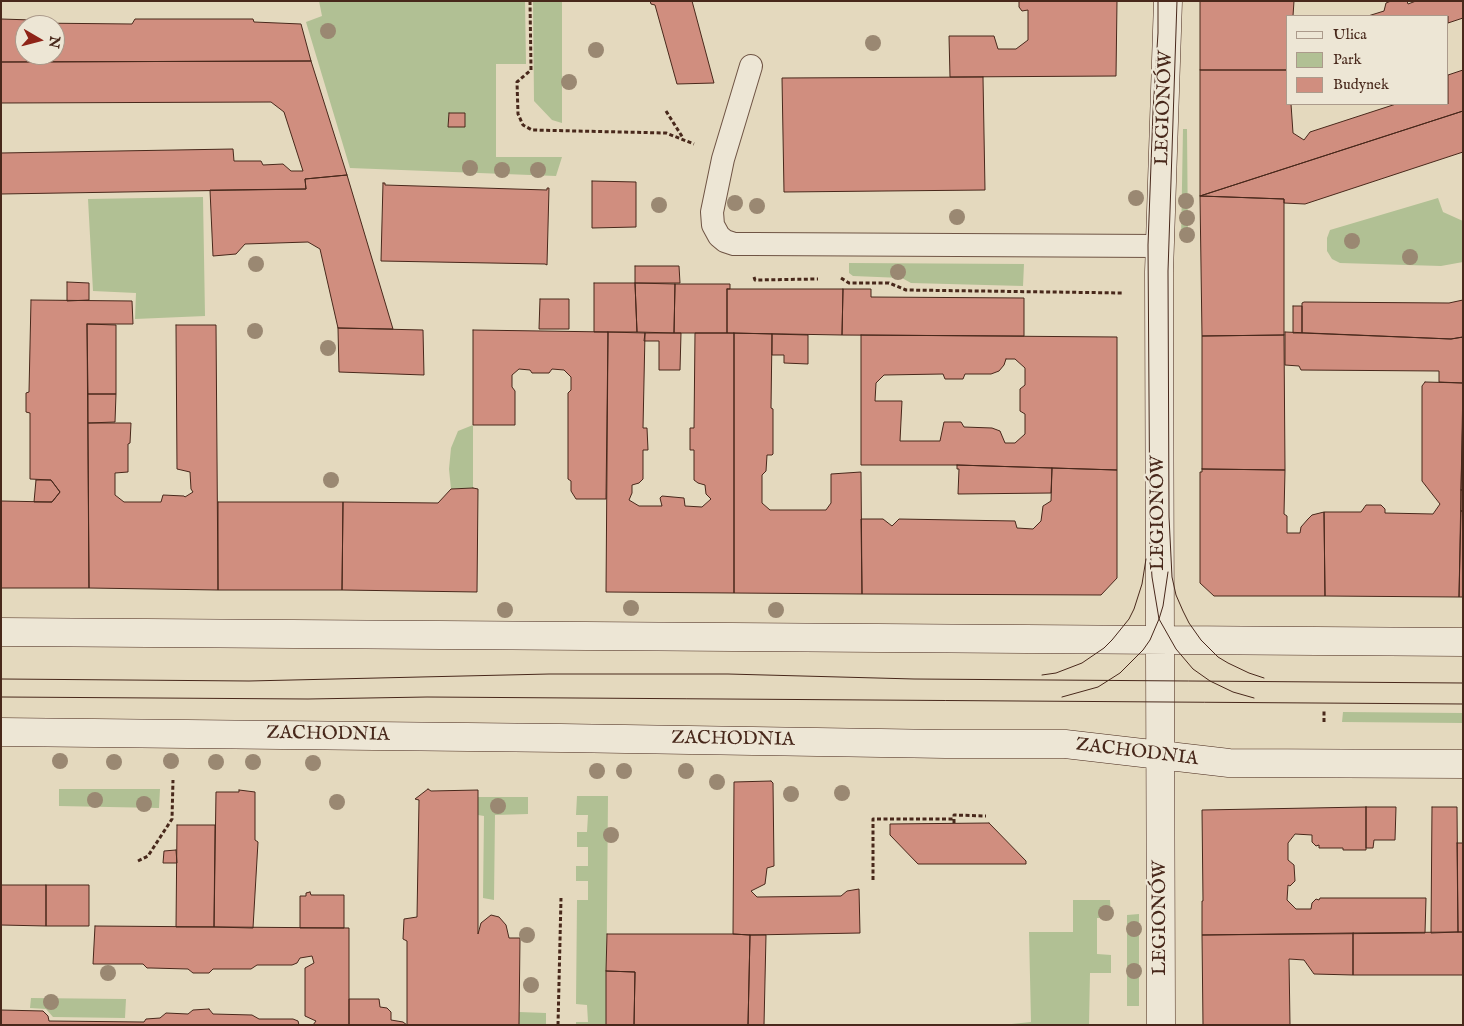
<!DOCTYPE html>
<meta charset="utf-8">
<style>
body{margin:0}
#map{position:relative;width:1464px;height:1026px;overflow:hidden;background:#e4d9be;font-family:"IM FELL English",serif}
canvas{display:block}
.frame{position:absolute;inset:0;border:2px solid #48281b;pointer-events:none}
.legend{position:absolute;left:1286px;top:15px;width:162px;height:90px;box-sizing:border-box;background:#ede6d5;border:1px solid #ab9a8b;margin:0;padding:6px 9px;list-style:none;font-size:15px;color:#48281b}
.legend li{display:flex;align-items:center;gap:10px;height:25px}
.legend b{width:25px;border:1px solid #ab9a8b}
.north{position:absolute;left:15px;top:15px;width:50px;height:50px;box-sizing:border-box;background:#ede6d5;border:1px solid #ab9a8b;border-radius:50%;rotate:98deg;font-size:14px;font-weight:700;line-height:20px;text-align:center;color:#48281b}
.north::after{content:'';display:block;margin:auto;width:18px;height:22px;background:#8f2418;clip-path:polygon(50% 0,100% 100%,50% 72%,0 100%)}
</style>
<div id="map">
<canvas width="1464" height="1026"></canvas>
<div class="frame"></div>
<ul class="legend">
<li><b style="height:6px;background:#ede6d5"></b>Ulica</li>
<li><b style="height:14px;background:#b1c094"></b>Park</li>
<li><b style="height:14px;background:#d08e7f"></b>Budynek</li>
</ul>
<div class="north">N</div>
</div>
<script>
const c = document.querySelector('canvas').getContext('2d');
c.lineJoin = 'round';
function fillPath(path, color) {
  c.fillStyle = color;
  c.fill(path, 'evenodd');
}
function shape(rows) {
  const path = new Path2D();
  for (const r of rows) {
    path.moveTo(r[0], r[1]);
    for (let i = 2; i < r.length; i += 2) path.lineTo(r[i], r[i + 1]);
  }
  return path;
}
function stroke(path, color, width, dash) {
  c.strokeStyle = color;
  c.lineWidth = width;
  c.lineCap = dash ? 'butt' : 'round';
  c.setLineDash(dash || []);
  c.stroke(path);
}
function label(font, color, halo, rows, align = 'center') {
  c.font = font + ' "IM FELL English",serif';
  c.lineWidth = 4.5;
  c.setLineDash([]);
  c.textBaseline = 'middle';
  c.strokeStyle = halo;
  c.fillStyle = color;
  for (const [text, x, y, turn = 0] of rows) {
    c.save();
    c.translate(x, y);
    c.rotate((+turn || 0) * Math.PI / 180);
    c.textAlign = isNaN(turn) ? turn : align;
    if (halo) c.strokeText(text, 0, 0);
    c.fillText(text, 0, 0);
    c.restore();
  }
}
fillPath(shape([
 [319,1,525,1,526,64,496,64,496,157,562,157,556,176,350,168,306,22,322,16],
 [533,1,562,1,562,123,552,120,534,101],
 [1183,129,1187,129,1188,241,1181,241],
 [203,197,205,316,135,319,136,293,93,291,88,199],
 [1438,198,1443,212,1463,221,1463,262,1441,266,1340,263,1332,259,1327,251,1327,238,1330,230],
 [849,263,1024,264,1023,286,911,283,902,278,853,276,849,273],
 [473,425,473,488,451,489,449,469,451,448,458,431],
 [1343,712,1463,713,1463,723,1342,722],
 [59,789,160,789,159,808,59,806],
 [577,796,608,796,606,1025,576,1025,576,1022,588,1022,587,1005,576,1004,577,900,588,900,588,881,576,881,576,866,588,866,588,847,577,847,577,832,587,832,588,815,576,815],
 [478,797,528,797,528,814,495,815,494,900,483,898,484,816,478,815],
 [1073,900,1110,900,1111,918,1097,918,1097,954,1111,955,1111,973,1090,973,1089,1025,1002,1025,1031,1022,1029,932,1073,932],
 [1139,914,1139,1006,1127,1006,1127,915],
 [31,998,126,999,125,1018,53,1017,46,1009,30,1008],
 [519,1012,546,1013,546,1025,519,1025]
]), '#b1c094');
const building = shape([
 [650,1,692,1,714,83,677,84,655,5,651,4,650,1],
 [1019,1,1117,1,1116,76,950,77,949,36,994,36,998,49,1016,49,1028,40,1028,10,1022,11,1019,7,1019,1],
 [1200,1,1294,1,1293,16,1288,16,1288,70,1200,70,1200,1],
 [1391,1,1407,1,1408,4,1416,1,1463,1,1463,18,1448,23,1448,16,1368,16,1384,11,1386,3,1391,1],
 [1,19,32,20,32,23,132,24,135,19,253,19,254,22,301,24,311,61,1,62,1,19],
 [25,25,55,25,55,55,25,55,25,25],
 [311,61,347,175,305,179,306,189,1,194,1,153,233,149,234,161,261,161,263,165,283,164,291,171,303,171,284,112,271,102,1,103,1,62,311,61],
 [1200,70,1288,70,1288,104,1291,104,1293,133,1304,140,1310,132,1396,104,1448,104,1448,75,1463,70,1463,111,1200,196,1200,70],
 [983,77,985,190,784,192,782,78,983,77],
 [1463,111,1463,152,1305,204,1284,203,1284,199,1200,196,1463,111],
 [449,113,465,113,465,127,448,127,449,113],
 [347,175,393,329,338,328,320,249,308,242,245,244,236,254,213,256,210,190,306,189,305,179,347,175],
 [592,181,636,182,636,227,592,228,592,181],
 [383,183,385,183,385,185,547,190,547,188,549,188,547,265,545,264,381,261,383,183],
 [1200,196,1284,199,1284,335,1202,336,1200,196],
 [635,266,679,266,680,283,635,283,635,266],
 [67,282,89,283,89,300,67,301,67,282],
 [594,283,635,283,637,332,594,332,594,283],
 [635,283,675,284,674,333,637,332,635,283],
 [675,284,730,284,730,289,727,289,727,333,674,333,675,284],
 [727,289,843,289,842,335,727,333,727,289],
 [843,289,871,289,871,297,1024,298,1024,336,842,335,843,289],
 [540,299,569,299,569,329,539,329,540,299],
 [31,300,132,301,133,324,87,324,89,588,1,588,1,501,52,502,60,492,51,480,30,479,30,413,26,412,26,393,29,392,31,300],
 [1463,300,1463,337,1451,339,1302,333,1302,303,1304,302,1449,303,1463,300],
 [1293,306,1302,306,1302,333,1293,333,1293,306],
 [87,324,116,325,116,394,88,394,87,324],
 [176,325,216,325,218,590,89,588,88,423,131,423,130,443,128,444,128,472,115,473,115,495,124,502,161,502,163,495,184,496,185,497,193,492,191,489,190,472,177,469,176,325],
 [338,328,423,330,424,375,339,372,338,328],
 [473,330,608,332,606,499,576,499,571,491,571,481,568,479,568,393,571,390,571,377,564,370,552,369,549,373,532,373,530,370,519,369,512,375,512,387,515,391,515,425,473,425,473,330],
 [608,332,645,333,643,428,647,428,648,450,643,450,643,479,639,483,632,485,632,493,629,500,639,506,662,506,660,498,662,496,684,498,685,506,702,507,711,499,706,494,705,485,698,483,694,480,694,450,690,450,690,428,694,428,695,333,734,333,734,593,606,592,608,332],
 [1285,332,1451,339,1463,337,1463,383,1439,382,1439,371,1301,370,1299,366,1285,365,1285,332],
 [645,333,681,333,680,370,659,370,659,341,644,341,645,333],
 [734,333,772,334,771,408,773,409,773,454,772,455,767,455,766,471,762,475,762,503,770,510,826,510,831,503,831,474,861,472,862,594,734,593,734,333],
 [772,334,808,335,808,364,784,363,784,355,772,355,772,334],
 [861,335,1117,337,1117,470,957,465,861,465,861,335],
 [1006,359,1015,359,1025,368,1025,385,1020,389,1020,411,1025,414,1025,434,1015,443,1005,443,1000,431,992,428,964,427,961,422,944,422,940,441,900,441,902,401,875,401,876,383,884,375,943,374,945,379,963,379,965,374,991,374,999,371,1004,365,1006,359],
 [1284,335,1285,470,1202,469,1202,336,1284,335],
 [1425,382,1463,383,1459,597,1325,596,1324,512,1361,512,1366,505,1381,505,1385,509,1385,513,1433,514,1440,504,1422,481,1422,386,1425,382],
 [88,394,116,394,115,422,88,423,88,394],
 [1463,408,1463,490,1461,490,1463,408],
 [957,465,1052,468,1051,493,958,494,959,469,957,469,957,465],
 [1052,468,1117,470,1117,578,1101,595,862,594,861,519,883,519,892,526,899,519,1015,521,1017,528,1033,529,1041,521,1043,506,1051,501,1052,468],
 [1202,469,1285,470,1284,514,1287,516,1287,533,1300,533,1301,527,1308,519,1312,515,1324,512,1325,596,1214,596,1200,583,1200,472,1202,472,1202,469],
 [36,480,51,480,60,492,52,502,34,502,36,480],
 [473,488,478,489,477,592,342,590,343,502,438,503,451,489,473,488],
 [1461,490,1463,490,1463,511,1461,511,1461,490],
 [218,502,343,502,342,590,218,590,218,502],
 [1461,511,1463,511,1463,597,1459,597,1461,511],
 [771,781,773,783,774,866,767,868,765,884,751,891,757,897,841,896,847,891,859,889,860,933,750,935,733,934,734,782,771,781],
 [428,789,431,791,478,790,478,934,481,923,491,915,499,917,506,925,509,938,520,938,519,1025,349,1025,349,999,379,999,380,1007,387,1008,391,1012,391,1020,403,1022,407,1025,407,941,403,939,404,919,417,917,419,800,415,799,428,789],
 [239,790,255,792,255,840,258,842,253,928,214,927,216,792,239,792,239,790],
 [1366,807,1366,850,1343,850,1343,848,1319,848,1319,845,1316,846,1312,842,1312,835,1295,834,1288,843,1288,860,1294,865,1295,881,1290,886,1288,885,1287,900,1296,909,1311,909,1312,903,1316,899,1319,900,1320,898,1426,898,1425,933,1202,935,1202,901,1203,901,1202,810,1366,807],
 [1366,807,1396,807,1395,840,1374,840,1373,848,1366,848,1366,807],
 [1432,807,1457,807,1458,932,1431,933,1432,807],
 [989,823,1026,861,1026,864,918,864,890,835,890,824,989,823],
 [177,825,215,825,214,927,176,927,177,825],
 [1457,843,1463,843,1463,932,1458,932,1457,843],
 [176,850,177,863,163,863,164,851,176,850],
 [1,885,46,885,46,926,1,925,1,885],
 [46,885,89,885,89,926,46,926,46,885],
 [310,892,311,895,344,895,344,928,300,928,300,896,306,896,306,893,310,892],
 [95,926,349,928,349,1025,313,1025,316,1021,305,1016,305,968,314,963,312,956,300,958,297,963,292,965,257,965,251,969,213,969,209,973,193,973,188,969,151,968,147,968,143,964,93,964,95,926],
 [1458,932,1463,932,1463,975,1353,975,1353,933,1458,932],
 [1353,933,1353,975,1314,974,1304,960,1289,959,1290,1025,1203,1025,1202,935,1353,933],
 [607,934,733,934,750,935,748,1025,634,1025,635,972,606,971,607,934],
 [750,935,766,935,764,1025,748,1025,750,935],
 [606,971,635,972,634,1025,606,1025,606,971],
 [209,1009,213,1014,252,1015,259,1019,293,1019,298,1021,299,1025,1,1025,1,1010,43,1011,48,1016,49,1021,144,1022,146,1019,160,1018,166,1013,188,1014,193,1010,209,1009]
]);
fillPath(building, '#d08e7f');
stroke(building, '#48281b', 1);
const lane = shape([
 [751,66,723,159,712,212,713,225,719,236,725,241,734,244,754,244,1160,246]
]);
const secondary = shape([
 [1,632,1463,642],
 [1,732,561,738,945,744,1065,744,1229,763,1463,764],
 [1161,1025,1159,272,1168,1]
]);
stroke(lane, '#6f5444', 24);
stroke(secondary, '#48281b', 29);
stroke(shape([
 [530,1,531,70,517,82,518,114,523,125,532,130,666,133,694,144],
 [666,111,683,138],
 [754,277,755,280,818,279],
 [841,278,849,283,889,283,906,290,1124,293],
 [1324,722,1324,711],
 [954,823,954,815,986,816],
 [138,861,148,856,172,819,173,780],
 [873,880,873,819,954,819],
 [558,1025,561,898]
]), '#48281b', 3, [4, 2.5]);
stroke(lane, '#ede6d5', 22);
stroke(secondary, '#ede6d5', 28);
stroke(shape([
 [1158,1,1158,33,1153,111,1148,245,1150,546,1152,577,1159,619,1176,649,1193,669,1210,681,1233,692,1254,698],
 [1177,1,1168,271,1169,517,1172,577,1176,595,1183,611,1189,623,1201,640,1218,657,1228,663,1249,673,1264,678],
 [1042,675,1056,673,1082,663,1104,648,1112,640,1129,619,1134,609,1142,584,1146,559],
 [1,679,249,681,549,674,728,674,914,679,1463,683],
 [1,697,308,699,427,697,1463,704],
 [1062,697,1098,687,1120,673,1143,650,1150,640,1159,619,1163,606,1168,572]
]), '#48281b', 1);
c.fillStyle = '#9a8872';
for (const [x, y] of [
 [328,31],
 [873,43],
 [596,50],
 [569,82],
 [470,168],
 [502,170],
 [538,170],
 [1136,198],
 [1186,201],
 [735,203],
 [659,205],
 [757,206],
 [957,217],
 [1187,218],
 [1187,235],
 [1352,241],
 [1410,257],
 [256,264],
 [898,272],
 [255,331],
 [328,348],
 [331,480],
 [631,608],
 [505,610],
 [776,610],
 [60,761],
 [171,761],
 [114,762],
 [216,762],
 [253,762],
 [313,763],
 [597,771],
 [624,771],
 [686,771],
 [717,782],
 [842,793],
 [791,794],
 [95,800],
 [337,802],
 [144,804],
 [498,806],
 [611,835],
 [1106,913],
 [1134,929],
 [527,935],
 [1134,971],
 [108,973],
 [531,985],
 [51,1002]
]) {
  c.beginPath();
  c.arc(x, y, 8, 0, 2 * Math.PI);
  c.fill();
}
label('19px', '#48281b', '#ede6d5', [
 ["LEGIONÓW",1165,108,-88],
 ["LEGIONÓW",1159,513,-90],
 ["ZACHODNIA",328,735,1],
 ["ZACHODNIA",733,740,1],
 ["ZACHODNIA",1137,753,7],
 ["LEGIONÓW",1161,918,-90]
]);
</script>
